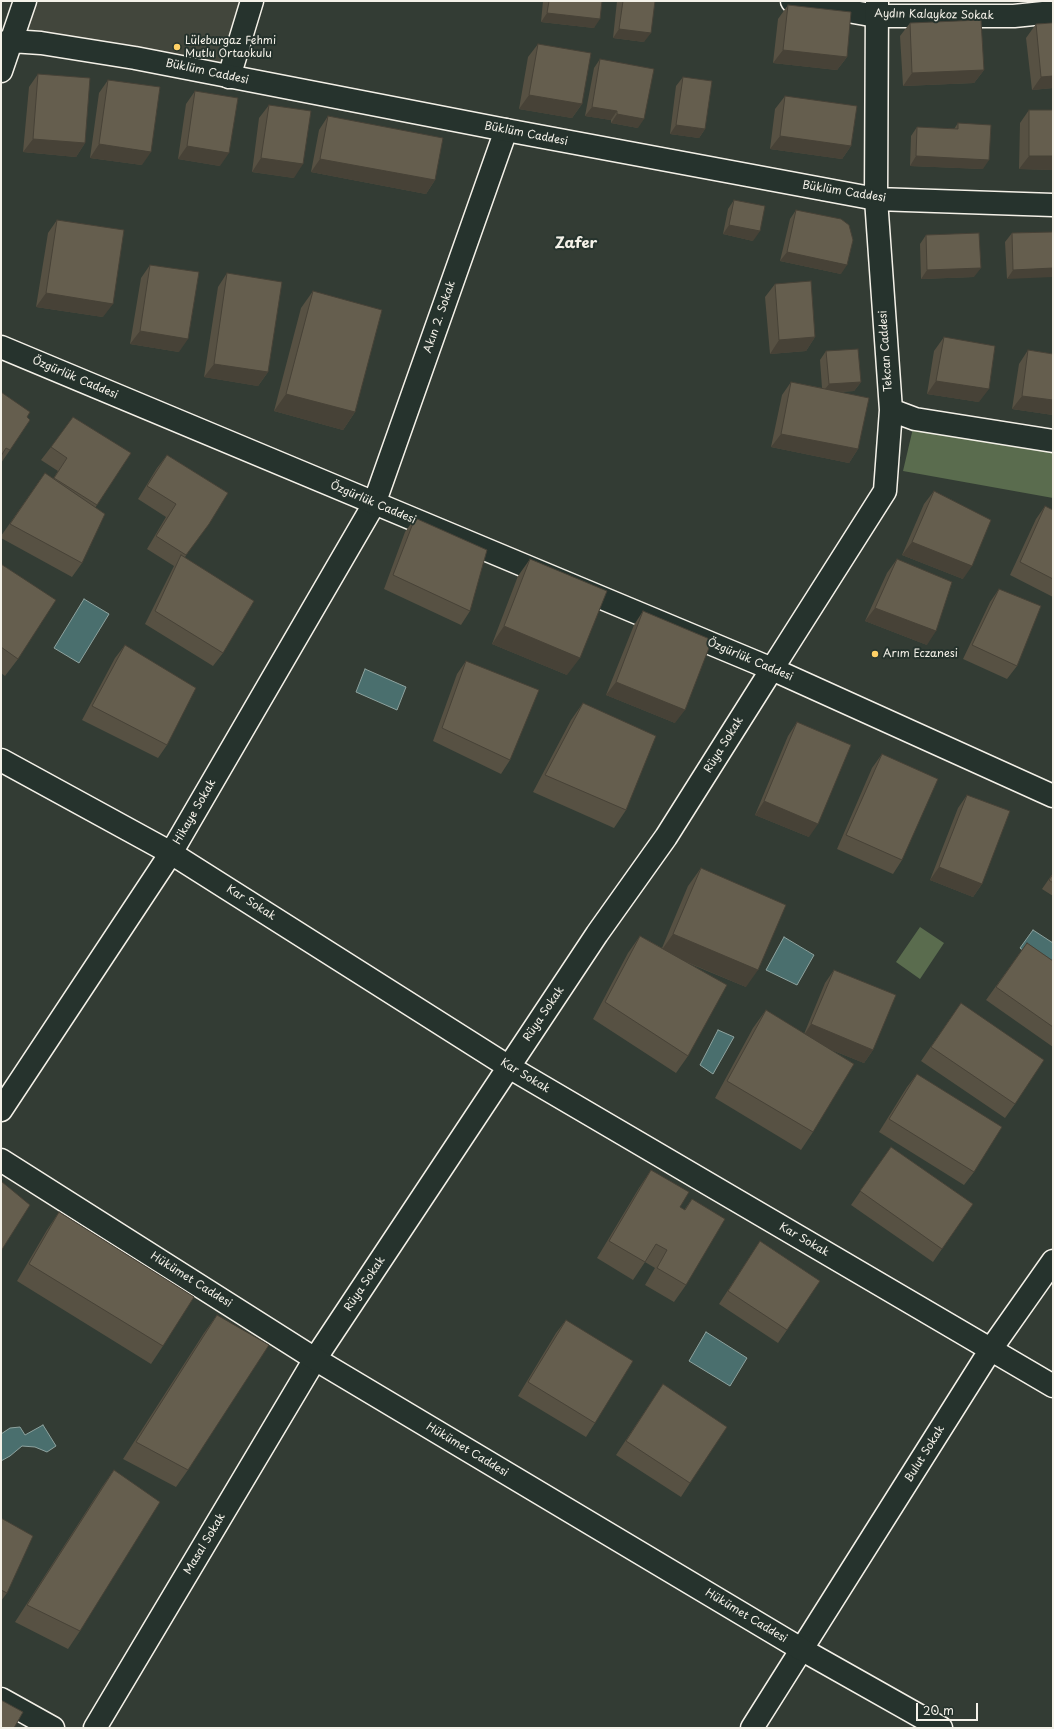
<!DOCTYPE html>
<meta charset="utf-8">
<style>
body{margin:0}
#map{position:relative;width:1054px;height:1729px;overflow:hidden;background:#333c34;font-family:"Playpen Sans",sans-serif}
canvas{display:block}
.frame{position:absolute;inset:0;border:2px solid #f4f1e8;pointer-events:none}
.scale{position:absolute;left:916px;top:1703px;width:62px;height:18px;box-sizing:border-box;border:2px solid #f4f1e8;border-top:0;padding-left:5px;font-size:12px;line-height:14px;white-space:nowrap;color:#f4f1e8;-webkit-text-stroke:3px #26332d;paint-order:stroke}
</style>
<div id="map">
<canvas width="1054" height="1729"></canvas>
<div class="frame"></div>
<div class="scale">20 m</div>
</div>
<script>
const c = document.querySelector('canvas').getContext('2d');
c.lineJoin = 'round';
function fillPath(path, color) {
  c.fillStyle = color;
  c.fill(path, 'evenodd');
}
function shape(rows) {
  const path = new Path2D();
  for (const r of rows) {
    path.moveTo(r[0], r[1]);
    for (let i = 2; i < r.length; i += 2) path.lineTo(r[i], r[i + 1]);
  }
  return path;
}
function stroke(path, color, width, dash) {
  c.strokeStyle = color;
  c.lineWidth = width;
  c.lineCap = dash ? 'butt' : 'round';
  c.setLineDash(dash || []);
  c.stroke(path);
}
function label(font, color, halo, rows, align = 'center') {
  c.font = font + ' "Playpen Sans",sans-serif';
  c.lineWidth = 4;
  c.setLineDash([]);
  c.textBaseline = 'middle';
  c.strokeStyle = halo;
  c.fillStyle = color;
  for (const [text, x, y, turn = 0] of rows) {
    c.save();
    c.translate(x, y);
    c.rotate((+turn || 0) * Math.PI / 180);
    c.textAlign = isNaN(turn) ? turn : align;
    if (halo) c.strokeText(text, 0, 0);
    c.fillText(text, 0, 0);
    c.restore();
  }
}
fillPath(shape([
 [38,1,241,1,223,64,28,29]
]), '#42463c');
fillPath(shape([
 [914,424,1053,449,1053,498,903,471],
 [920,927,944,943,920,979,896,962]
]), '#5a6c4e');
const water = shape([
 [84,599,109,614,79,663,54,648,84,599],
 [365,669,406,687,397,710,356,692,365,669],
 [1033,930,1053,943,1053,971,1020,948,1033,930],
 [784,937,814,955,797,985,766,970,784,937],
 [718,1030,734,1037,713,1074,700,1065,718,1030],
 [706,1332,747,1358,730,1386,689,1361,706,1332],
 [43,1425,56,1446,47,1452,35,1447,22,1446,10,1456,1,1461,1,1434,10,1428,20,1427,25,1435,43,1425]
]);
fillPath(water, '#4a6f6e');
stroke(water, '#8ea39f', 1);
const street = shape([
 [792,1,876,16,1014,16,1053,12],
 [229,77,252,1],
 [1,760,171,853,509,1067,1053,1386],
 [1,1110,171,853,374,504,506,130],
 [1,1699,53,1728],
 [95,1728,315,1359,597,934,666,837,772,669],
 [752,1728,991,1349,1053,1261]
]);
const secondary = shape([
 [1,43,11,41,41,43,135,58,506,130,876,199,1053,205],
 [1,71,25,1],
 [1,347,772,669,1053,796],
 [891,410,915,419,1053,441],
 [772,669,885,491,891,410,876,199,877,1],
 [1,1160,315,1359,801,1649,941,1728]
]);
stroke(street, '#f4f1e8', 25);
stroke(secondary, '#f4f1e8', 25);
stroke(street, '#26332d', 22);
stroke(secondary, '#26332d', 22);
fillPath(shape([
 [543,1,602,1,594,28,541,22],
 [617,1,655,1,644,42,613,38],
 [788,5,847,57,837,70,773,63,778,19],
 [910,23,984,70,974,83,903,86,900,36],
 [1036,24,1053,88,1032,90,1026,38],
 [538,44,582,104,572,118,519,109,528,57],
 [600,59,638,128,611,123,611,120,585,116,594,68],
 [38,74,85,143,76,157,23,152,29,87],
 [683,77,705,129,699,138,670,134,676,86],
 [108,80,142,165,90,158,99,93],
 [195,91,220,166,178,159,186,104],
 [785,96,851,146,842,159,770,149,775,109],
 [269,105,294,178,252,172,259,118],
 [1029,110,1053,170,1019,169,1020,123],
 [328,116,435,180,426,194,311,172,319,130],
 [958,123,983,169,910,166,911,136,917,127,954,129],
 [734,200,753,241,723,234,728,209],
 [796,210,841,274,780,261,790,219],
 [57,220,103,317,36,307,48,233],
 [1053,232,1007,279,1005,242,1012,233],
 [926,235,974,277,921,279,920,244],
 [150,265,179,352,130,344,141,278],
 [227,273,268,372,258,386,204,377,218,287],
 [775,284,815,337,806,351,770,354,765,297],
 [313,291,355,412,343,430,274,411,301,308],
 [944,337,979,402,927,394,934,351],
 [1028,350,1053,354,1053,415,1012,409,1019,364],
 [826,351,861,382,854,391,839,392,858,449,849,463,771,447,782,395,791,382,822,388,820,360],
 [1,392,27,417,10,450,1,463],
 [51,447,131,453,95,508,82,563,72,577,1,538,1,536,45,473,53,479,58,471,41,460],
 [167,455,228,493,185,557,223,653,213,666,145,624,174,566,147,549,166,517,138,499,157,468],
 [934,491,963,579,902,555,924,504],
 [1045,506,1053,510,1053,597,1010,575,1036,519],
 [415,518,470,611,461,625,384,589,405,532],
 [530,559,567,675,492,644,518,576],
 [897,559,927,645,865,621,887,573],
 [1,564,18,659,5,676,1,673],
 [999,589,1017,666,1007,679,963,659,990,602],
 [643,611,675,723,606,695,634,625],
 [125,645,167,745,158,758,82,720,115,658],
 [466,661,510,760,501,774,433,741,457,674],
 [583,703,626,810,614,828,533,792,571,720],
 [797,722,809,837,755,815,788,736],
 [882,754,902,860,893,874,837,849,872,768],
 [967,795,982,884,973,897,930,880,958,808],
 [701,868,746,987,688,963,688,1056,676,1073,593,1019,628,953,640,936,662,948,688,886],
 [1053,873,1053,896,1042,889],
 [1027,943,1053,961,1053,1047,986,1000],
 [834,970,873,1050,864,1063,829,1049,813,1132,801,1150,715,1098,753,1028,766,1010,804,1034,825,983],
 [961,1003,1015,1104,1005,1118,921,1061],
 [917,1074,974,1172,964,1185,879,1132,907,1087],
 [891,1147,973,1204,933,1262,851,1205],
 [651,1170,680,1207,684,1210,692,1199,686,1285,674,1302,645,1285,655,1268,645,1262,633,1280,597,1258,639,1188],
 [59,1212,163,1346,151,1364,17,1281,47,1230],
 [760,1241,787,1330,778,1343,719,1304],
 [217,1315,188,1470,176,1487,123,1459,204,1333],
 [566,1320,595,1423,586,1437,518,1396,556,1333],
 [663,1384,690,1483,681,1497,616,1455],
 [114,1470,80,1631,68,1649,15,1622,102,1487],
 [1,1518,7,1593,1,1601]
]), '#575143');
fillPath(shape([
 [547,13,600,19,594,28,541,22],
 [619,29,651,33,644,42,613,38],
 [783,50,847,57,837,70,773,63],
 [984,70,974,83,903,86,912,73],
 [1053,76,1053,88,1032,90,1041,77],
 [529,95,582,104,572,118,519,109],
 [592,107,617,111,611,120,585,116],
 [617,114,644,119,638,128,611,123],
 [676,125,705,129,699,138,670,134],
 [780,136,851,146,842,159,770,149],
 [33,139,85,143,76,157,23,152],
 [99,144,151,152,142,165,90,158],
 [187,146,229,153,220,166,178,159],
 [916,156,989,160,983,169,910,166],
 [1029,156,1053,156,1053,170,1019,169],
 [261,158,303,164,294,178,252,172],
 [320,159,435,180,426,194,311,172],
 [729,225,760,231,753,241,723,234],
 [787,252,847,265,841,274,780,261],
 [981,268,974,277,921,279,927,270],
 [1053,268,1053,277,1007,279,1013,270],
 [46,293,113,304,103,317,36,307],
 [140,331,188,339,179,352,130,344],
 [815,337,806,351,770,354,779,340],
 [214,364,268,372,258,386,204,377],
 [936,381,989,389,979,402,927,394],
 [861,382,854,391,822,393,829,384],
 [286,394,355,412,343,430,274,411],
 [1022,396,1053,400,1053,415,1012,409],
 [781,434,858,449,849,463,771,447],
 [912,542,972,566,963,579,902,555],
 [875,608,936,631,927,645,865,621],
 [504,626,580,658,567,675,492,644],
 [616,682,685,710,675,723,606,695],
 [764,801,818,824,809,837,755,815],
 [939,867,982,884,973,897,930,880],
 [673,934,758,970,746,987,661,951],
 [811,1024,873,1050,864,1063,802,1038]
]), '#474237');
const building = shape([
 [549,1,602,1,600,19,547,13,549,1],
 [623,1,655,1,651,33,619,29,623,1],
 [788,5,851,12,847,57,783,50,788,5],
 [981,20,984,70,912,73,910,23,981,20],
 [1053,23,1053,76,1041,77,1036,24,1053,23],
 [538,44,591,53,582,104,529,95,538,44],
 [600,59,654,69,644,119,617,114,617,111,592,107,600,59],
 [38,74,90,78,85,143,33,139,38,74],
 [683,77,712,81,705,129,676,125,683,77],
 [108,80,160,87,151,152,99,144,108,80],
 [195,91,238,98,229,153,187,146,195,91],
 [785,96,857,106,851,146,780,136,785,96],
 [269,105,311,111,303,164,261,158,269,105],
 [1029,110,1053,110,1053,156,1029,156,1029,110],
 [328,116,443,138,435,180,320,159,328,116],
 [958,123,991,125,989,160,916,156,917,127,958,129,958,123],
 [734,200,765,206,760,231,729,225,734,200],
 [796,210,841,219,849,225,853,240,847,265,787,252,796,210],
 [57,220,124,230,113,304,46,293,57,220],
 [1053,232,1053,268,1013,270,1012,233,1053,232],
 [979,233,981,268,927,270,926,235,979,233],
 [150,265,199,272,188,339,140,331,150,265],
 [227,273,282,282,268,372,214,364,227,273],
 [811,281,815,337,779,340,775,284,811,281],
 [313,291,382,310,355,412,286,394,313,291],
 [944,337,995,346,989,389,936,381,944,337],
 [858,349,861,382,829,384,826,351,858,349],
 [1028,350,1053,354,1053,400,1022,396,1028,350],
 [791,382,869,398,858,449,781,434,791,382],
 [1,392,30,412,27,417,30,420,10,450,6,448,1,456,1,392],
 [73,417,131,453,97,505,54,478,67,458,51,447,73,417],
 [167,455,228,493,209,524,186,555,156,536,176,504,147,486,167,455],
 [45,473,105,514,82,563,10,524,45,473],
 [934,491,991,520,972,566,912,542,934,491],
 [1045,506,1053,510,1053,579,1020,562,1045,506],
 [415,518,487,550,470,611,393,575,415,518],
 [181,555,254,601,223,653,155,611,181,555],
 [530,559,607,591,580,658,504,626,530,559],
 [897,559,952,582,936,631,875,608,897,559],
 [1,564,56,600,18,659,1,647,1,564],
 [999,589,1041,606,1017,666,972,645,999,589],
 [643,611,712,640,685,710,616,682,643,611],
 [125,645,196,688,167,745,92,706,125,645],
 [466,661,539,690,510,760,442,728,466,661],
 [583,703,656,736,626,810,545,775,583,703],
 [797,722,851,745,818,824,764,801,797,722],
 [882,754,938,779,902,860,846,835,882,754],
 [967,795,1010,811,982,884,939,867,967,795],
 [701,868,786,905,758,970,673,934,701,868],
 [1053,874,1053,883,1049,880,1053,874],
 [640,936,727,985,688,1056,605,1002,640,936],
 [1027,943,1053,961,1053,1027,996,987,1027,943],
 [834,970,896,995,873,1050,811,1024,834,970],
 [961,1003,1044,1060,1015,1104,931,1047,961,1003],
 [766,1010,854,1064,813,1132,727,1081,766,1010],
 [917,1074,1002,1127,974,1172,889,1119,917,1074],
 [891,1147,973,1204,942,1249,860,1191,891,1147],
 [651,1170,689,1192,680,1207,685,1210,692,1199,725,1219,686,1285,657,1268,667,1250,656,1244,645,1262,609,1241,651,1170],
 [1,1181,30,1205,1,1251,1,1181],
 [59,1212,194,1297,163,1346,29,1264,59,1212],
 [760,1241,820,1281,787,1330,728,1291,760,1241],
 [217,1315,269,1345,188,1470,136,1442,217,1315],
 [566,1320,633,1361,595,1423,528,1382,566,1320],
 [663,1384,727,1427,690,1483,626,1441,663,1384],
 [114,1470,160,1502,80,1631,27,1605,114,1470],
 [1,1518,33,1536,7,1593,1,1590,1,1518],
 [1,1700,23,1712,14,1728,1,1728,1,1700]
]);
fillPath(building, '#655e4e');
stroke(building, '#474237', 1);
for (const [x, y, r, color] of [
 [177,47,4,"#ffd166"],
 [875,654,4,"#ffd166"]
]) {
  const dot = new Path2D();
  dot.arc(x, y, r, 0, 2 * Math.PI);
  c.fillStyle = color;
  c.fill(dot);
  stroke(dot, '#26332d', 1.5);
}
label('11px', '#f4f1e8', '#26332d', [
 ["Aydın Kalaykoz Sokak",934,15,1],
 ["Büklüm Caddesi",207,72,12],
 ["Büklüm Caddesi",526,134,11],
 ["Büklüm Caddesi",844,192,9],
 ["Akın 2. Sokak",440,317,-71],
 ["Tekcan Caddesi",886,351,-94],
 ["Özgürlük Caddesi",75,378,23],
 ["Özgürlük Caddesi",373,503,23],
 ["Özgürlük Caddesi",750,660,23],
 ["Rüya Sokak",724,745,-58],
 ["Hikaye Sokak",195,812,-60],
 ["Kar Sokak",251,903,32],
 ["Rüya Sokak",544,1014,-56],
 ["Kar Sokak",525,1076,31],
 ["Kar Sokak",804,1240,30],
 ["Hükümet Caddesi",191,1280,32],
 ["Rüya Sokak",365,1284,-56],
 ["Hükümet Caddesi",467,1450,31],
 ["Bulut Sokak",925,1454,-58],
 ["Masal Sokak",205,1544,-59],
 ["Hükümet Caddesi",746,1616,31]
]);
label('11px', '#f4f1e8', '#26332d', [
 ["Lüleburgaz Fehmi",185,41],
 ["Mutlu Ortaokulu",185,54],
 ["Arım Eczanesi",883,654]
], 'left');
label('bold 15px', '#f4f1e8', '#26332d', [
 ["Zafer",576,244]
]);
</script>
